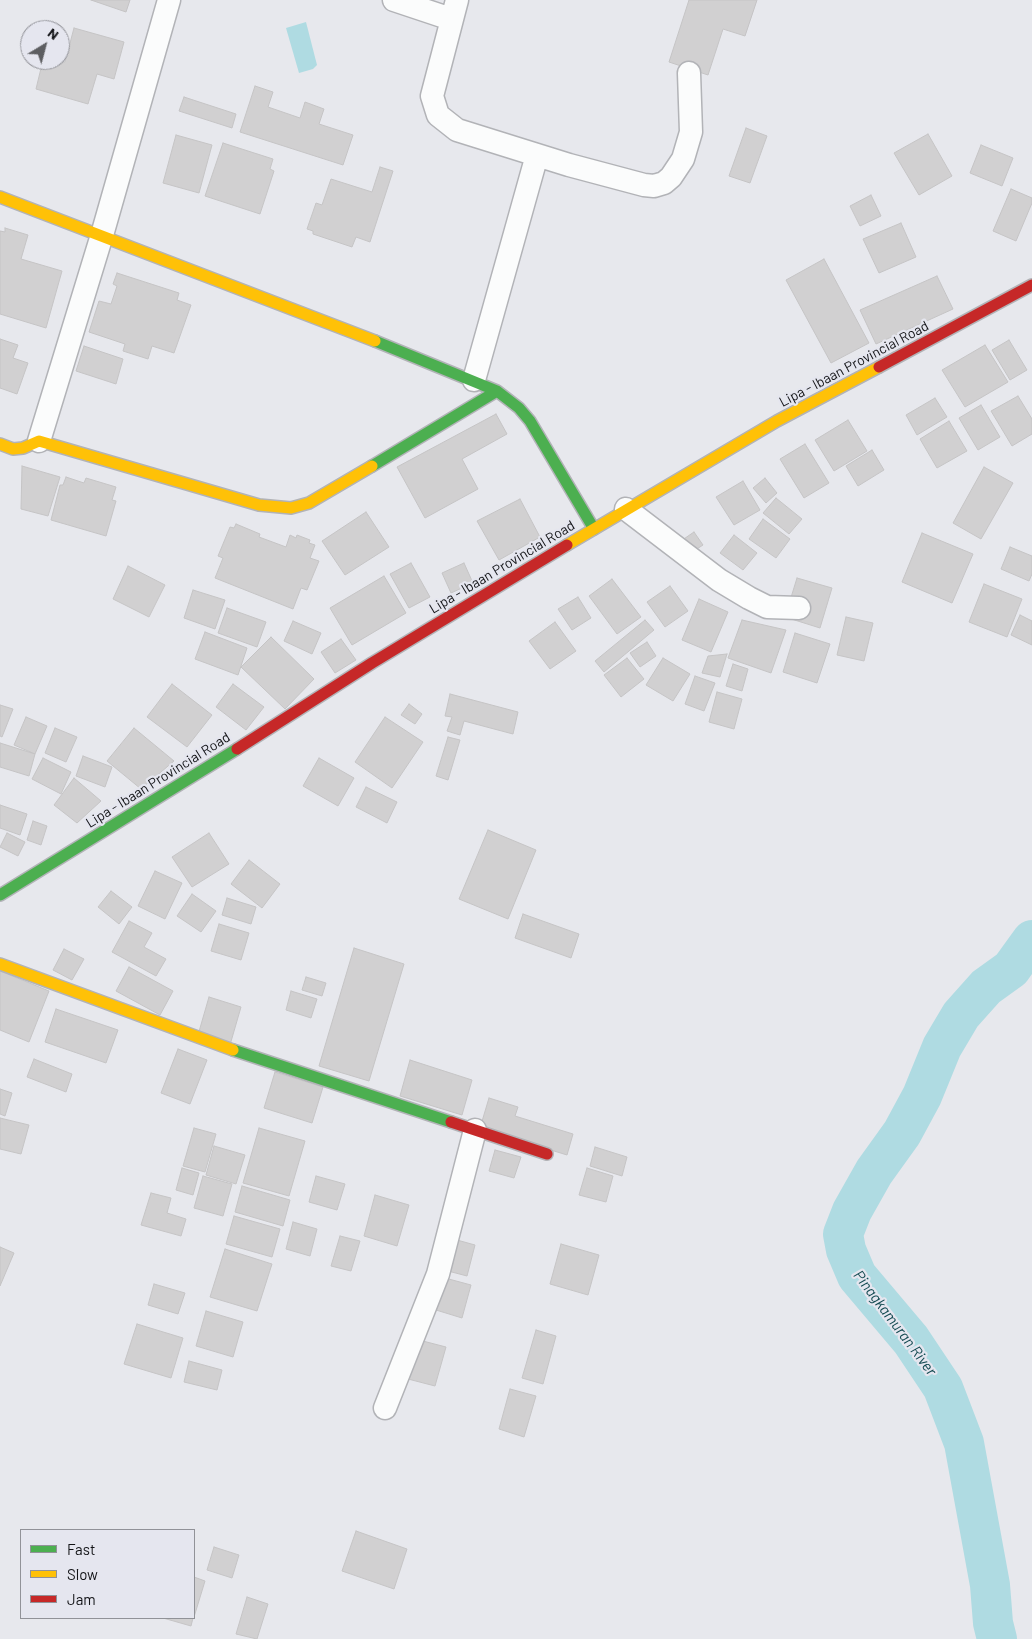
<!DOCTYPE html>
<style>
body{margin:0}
#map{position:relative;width:1032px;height:1639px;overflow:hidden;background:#e7e8ed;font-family:Barlow,sans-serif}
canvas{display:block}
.legend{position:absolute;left:20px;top:1529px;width:175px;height:90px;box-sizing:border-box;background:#e5e6ef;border:1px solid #919298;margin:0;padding:6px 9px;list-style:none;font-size:15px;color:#121316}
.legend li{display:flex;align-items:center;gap:10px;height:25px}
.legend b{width:25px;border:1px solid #919298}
.north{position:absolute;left:20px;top:20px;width:50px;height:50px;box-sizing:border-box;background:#e5e6ef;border:1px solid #919298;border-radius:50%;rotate:37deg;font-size:14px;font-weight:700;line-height:20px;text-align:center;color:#121316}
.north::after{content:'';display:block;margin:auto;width:18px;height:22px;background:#5d5e61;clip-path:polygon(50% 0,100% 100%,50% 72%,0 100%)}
</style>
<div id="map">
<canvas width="1032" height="1639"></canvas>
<ul class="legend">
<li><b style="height:6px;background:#4caf50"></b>Fast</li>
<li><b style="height:6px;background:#ffc107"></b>Slow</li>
<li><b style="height:6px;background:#c62828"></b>Jam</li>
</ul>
<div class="north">N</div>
</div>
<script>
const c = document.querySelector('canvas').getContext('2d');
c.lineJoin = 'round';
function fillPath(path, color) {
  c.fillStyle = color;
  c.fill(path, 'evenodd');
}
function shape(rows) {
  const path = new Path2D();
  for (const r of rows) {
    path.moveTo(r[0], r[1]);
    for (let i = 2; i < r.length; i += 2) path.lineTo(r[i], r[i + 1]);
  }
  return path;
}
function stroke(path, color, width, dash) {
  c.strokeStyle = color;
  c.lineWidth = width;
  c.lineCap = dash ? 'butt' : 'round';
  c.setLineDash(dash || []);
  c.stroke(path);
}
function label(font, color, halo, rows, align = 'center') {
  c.font = font + ' Barlow,sans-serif';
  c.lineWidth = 4.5;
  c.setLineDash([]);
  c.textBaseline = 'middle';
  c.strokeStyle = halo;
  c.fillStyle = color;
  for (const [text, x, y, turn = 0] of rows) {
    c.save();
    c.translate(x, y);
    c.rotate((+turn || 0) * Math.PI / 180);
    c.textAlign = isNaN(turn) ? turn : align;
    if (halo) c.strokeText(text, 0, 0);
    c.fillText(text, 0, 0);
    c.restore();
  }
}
fillPath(shape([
 [306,22,317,65,313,69,299,73,286,28]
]), '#afdbe2');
stroke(shape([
 [997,1639,993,1623,990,1585,964,1443,943,1388,911,1340,857,1276,846,1250,843,1234,852,1211,874,1172,902,1133,922,1096,942,1047,961,1015,986,987,1011,969,1032,940]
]), '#afdbe2', 40);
const building = shape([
 [91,0,130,0,126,12,91,0],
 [689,0,757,0,745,36,723,29,708,75,669,62,689,0],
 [74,28,124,42,114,79,97,74,88,104,36,89,43,60,65,62,74,28],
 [255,86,273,92,268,107,300,118,305,102,324,109,319,124,353,135,343,165,240,132,255,86],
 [184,97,236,114,232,128,179,111,184,97],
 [746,128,767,136,750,183,729,176,746,128],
 [928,134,952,176,919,195,894,153,928,134],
 [176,135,212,145,199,193,163,183,176,135],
 [223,143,273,159,270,169,274,171,260,214,205,196,223,143],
 [981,145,1013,158,1002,186,970,173,981,145],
 [380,167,393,171,370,242,356,237,352,247,313,234,313,231,307,229,316,203,322,205,331,179,372,192,380,167],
 [1011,189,1032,198,1032,203,1016,241,993,231,1011,189],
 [871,195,881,216,860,226,850,206,871,195],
 [901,223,916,257,879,273,863,239,901,223],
 [5,228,28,235,21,259,62,271,46,328,0,314,0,231,5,232,5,228],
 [824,259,869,343,831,363,786,280,824,259],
 [117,273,179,293,177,300,191,305,174,353,152,346,148,359,123,351,125,344,89,332,99,301,111,304,117,286,113,284,117,273],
 [937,276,953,309,876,344,860,310,937,276],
 [0,339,18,345,13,358,28,363,17,394,0,388,0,339],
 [1009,340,1027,370,1010,380,992,350,1009,340],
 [985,345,1008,382,965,407,942,370,985,345],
 [84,346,123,359,116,384,76,371,84,346],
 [1018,396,1032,419,1032,434,1012,446,991,411,1018,396],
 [935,398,947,417,917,435,906,415,935,398],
 [981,405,1000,437,978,450,959,418,981,405],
 [496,414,507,434,462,459,478,489,425,518,397,467,496,414],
 [848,420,867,451,834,471,815,440,848,420],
 [949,421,967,451,937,468,920,439,949,421],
 [805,444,829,483,804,498,780,459,805,444],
 [872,450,884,470,858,486,846,466,872,450],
 [22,466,60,477,48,516,21,509,22,466],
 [984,467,1013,483,981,539,953,523,984,467],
 [66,477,84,483,86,478,116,487,112,500,116,501,106,536,51,520,60,485,63,485,66,477],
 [765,478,777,493,766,503,753,488,765,478],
 [743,481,760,510,734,525,716,497,743,481],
 [776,498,802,519,789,534,763,513,776,498],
 [520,499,540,537,499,560,477,521,520,499],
 [366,512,389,547,345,575,322,541,366,512],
 [763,519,790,539,776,558,749,539,763,519],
 [236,524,260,534,259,537,286,547,290,535,296,538,297,535,310,540,309,543,315,545,310,558,319,561,307,590,301,588,293,609,215,578,223,558,218,556,230,527,234,528,236,524],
 [694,532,703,545,686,556,678,543,694,532],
 [922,533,973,554,952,603,902,582,922,533],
 [734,535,757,553,743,570,720,553,734,535],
 [1010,547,1032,556,1032,574,1029,581,1001,569,1010,547],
 [411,563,430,597,409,608,390,574,411,563],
 [464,563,473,583,451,593,442,573,464,563],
 [128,566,165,585,149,617,113,599,128,566],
 [384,576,406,613,352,645,330,608,384,576],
 [797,578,832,588,820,628,785,617,797,578],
 [612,579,641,617,617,634,589,596,612,579],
 [984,584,1022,599,1007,637,969,622,984,584],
 [670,586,688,611,665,627,647,602,670,586],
 [193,590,225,600,215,629,184,618,193,590],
 [578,597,591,618,572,630,558,609,578,597],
 [699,599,728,612,711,652,682,640,699,599],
 [227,608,266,622,257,647,218,633,227,608],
 [1020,615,1032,621,1032,645,1011,635,1020,615],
 [846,617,873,623,864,661,837,655,846,617],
 [645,620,654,630,604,672,595,661,645,620],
 [742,620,786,630,771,673,728,658,742,620],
 [293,621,321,633,312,654,284,641,293,621],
 [555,622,576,651,550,669,529,641,555,622],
 [205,632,247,648,238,675,195,659,205,632],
 [795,633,830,644,817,683,783,672,795,633],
 [271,637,314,679,285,709,241,667,271,637],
 [341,639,356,660,335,673,321,652,341,639],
 [647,642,656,656,640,667,630,653,647,642],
 [727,654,720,677,702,673,708,656,727,654],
 [627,658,644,679,621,697,604,675,627,658],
 [663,658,690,674,673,701,646,685,663,658],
 [733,664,748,669,742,691,726,686,733,664],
 [695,676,715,683,704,711,685,704,695,676],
 [172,684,212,715,187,747,147,717,172,684],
 [233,684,264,707,246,730,216,707,233,684],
 [717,692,742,699,734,729,709,722,717,692],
 [450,694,518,712,513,734,464,721,460,735,447,731,452,717,445,716,450,694],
 [409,704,422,714,415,724,401,715,409,704],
 [0,705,13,709,2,737,0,736,0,705],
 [26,717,47,726,35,754,14,745,26,717],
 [385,717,423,742,392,788,355,762,385,717],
 [55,728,77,737,66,762,45,753,55,728],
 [134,728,174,761,141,789,107,761,134,728],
 [448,737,460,740,448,780,436,776,448,737],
 [0,743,35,754,29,776,0,767,0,743],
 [83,756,112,767,105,787,76,776,83,756],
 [43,758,71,772,61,794,32,779,43,758],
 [319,758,354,778,338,806,303,786,319,758],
 [74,778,101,801,77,823,54,805,74,778],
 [366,787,397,802,387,823,356,807,366,787],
 [0,805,27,814,20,835,0,828,0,805],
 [33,821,47,826,41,845,27,840,33,821],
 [488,830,536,850,508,919,459,899,488,830],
 [7,833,25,842,18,856,0,847,7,833],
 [209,833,229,864,192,887,172,857,209,833],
 [249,860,280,884,262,908,231,884,249,860],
 [155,871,182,883,165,919,138,906,155,871],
 [111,891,132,907,119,924,98,907,111,891],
 [192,894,216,911,201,932,177,916,192,894],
 [227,898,256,907,251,924,222,915,227,898],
 [523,914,579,934,571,958,515,938,523,914],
 [129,921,152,933,144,947,166,959,156,976,112,952,129,921],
 [219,924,249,933,241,960,211,951,219,924],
 [354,948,404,964,369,1081,319,1066,354,948],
 [64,949,84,959,72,980,53,970,64,949],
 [129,967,173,991,160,1015,116,991,129,967],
 [0,971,49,991,29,1042,0,1030,0,971],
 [306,977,326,983,322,996,302,990,306,977],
 [291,991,317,999,311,1018,286,1010,291,991],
 [209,997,241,1007,230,1045,198,1035,209,997],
 [56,1009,118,1030,106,1063,45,1042,56,1009],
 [178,1049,207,1060,190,1104,161,1093,178,1049],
 [34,1059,72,1074,66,1092,27,1077,34,1059],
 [410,1060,472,1080,462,1115,400,1096,410,1060],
 [275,1072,323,1087,312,1123,264,1108,275,1072],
 [0,1089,12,1093,5,1116,0,1114,0,1089],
 [489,1098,518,1107,515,1116,573,1134,567,1155,480,1128,489,1098],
 [0,1118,29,1125,21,1154,0,1149,0,1118],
 [194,1128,216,1134,205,1172,183,1166,194,1128],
 [259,1128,305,1141,289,1196,243,1183,259,1128],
 [214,1146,245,1155,236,1184,206,1175,214,1146],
 [595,1147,627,1157,622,1176,590,1166,595,1147],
 [495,1150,521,1157,514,1178,489,1171,495,1150],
 [182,1168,199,1173,193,1195,176,1190,182,1168],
 [587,1168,613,1176,606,1202,579,1195,587,1168],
 [203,1176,232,1184,223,1216,194,1208,203,1176],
 [316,1176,345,1184,337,1210,309,1202,316,1176],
 [242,1186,290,1200,283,1226,235,1212,242,1186],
 [151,1193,171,1198,167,1213,186,1219,181,1236,141,1225,151,1193],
 [375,1195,409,1205,397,1246,364,1236,375,1195],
 [234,1216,280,1229,272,1257,226,1244,234,1216],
 [293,1222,317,1229,310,1256,286,1249,293,1222],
 [340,1236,360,1241,351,1271,331,1266,340,1236],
 [457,1240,475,1245,467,1276,448,1271,457,1240],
 [561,1244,599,1255,588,1295,550,1284,561,1244],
 [0,1247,14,1253,0,1286,0,1247],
 [225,1249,272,1264,257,1311,210,1297,225,1249],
 [445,1278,471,1285,462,1318,436,1310,445,1278],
 [154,1284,185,1293,178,1314,148,1305,154,1284],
 [206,1311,243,1322,233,1357,196,1346,206,1311],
 [137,1324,183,1338,171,1378,124,1364,137,1324],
 [536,1330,556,1336,543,1384,522,1378,536,1330],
 [419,1340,446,1347,435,1386,408,1379,419,1340],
 [189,1361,222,1370,217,1390,184,1382,189,1361],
 [510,1389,536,1396,524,1437,499,1429,510,1389],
 [356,1531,407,1549,394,1589,342,1571,356,1531],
 [214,1547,239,1555,232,1578,207,1570,214,1547],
 [194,1577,205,1581,194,1617,194,1577],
 [247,1597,268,1604,257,1639,236,1634,247,1597],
 [163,1618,193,1618,191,1626,163,1618]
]);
fillPath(building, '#d1d0d1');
stroke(building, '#c5c4c5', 1);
const street = shape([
 [394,0,451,19],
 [457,0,432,96,438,115,457,130,569,165,644,185,654,186,664,183,671,177,683,159,691,132,689,73],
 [474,380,537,155],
 [39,441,102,235,169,0],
 [626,509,719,580,749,598,767,607,799,608],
 [385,1408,438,1274,475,1130]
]);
const fast = shape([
 [375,341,497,391,519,408,530,421,594,529],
 [372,466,497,391],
 [0,895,237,749],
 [233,1050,451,1122]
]);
const slow = shape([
 [0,197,375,341],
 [0,444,13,449,23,448,39,441,259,505,291,508,309,503,372,466],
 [567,545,777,421,879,367],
 [0,964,233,1050]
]);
const jam = shape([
 [879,367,1032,285],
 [237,749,372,663,567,545],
 [451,1122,547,1154]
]);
stroke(street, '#b2b3b7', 25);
stroke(fast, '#b2b3b7', 14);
stroke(slow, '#b2b3b7', 14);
stroke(jam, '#b2b3b7', 14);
stroke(street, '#fbfcfc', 22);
stroke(fast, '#4caf50', 11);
stroke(slow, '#ffc107', 11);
stroke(jam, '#c62828', 11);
label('14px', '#121316', '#e5e6ef', [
 ["Lipa - Ibaan Provincial Road",854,364,-28],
 ["Lipa - Ibaan Provincial Road",502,567,-31],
 ["Lipa - Ibaan Provincial Road",158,780,-32]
]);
label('italic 15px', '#144b52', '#e5e6ef', [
 ["Pinagkamuran River",895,1323,53]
]);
</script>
